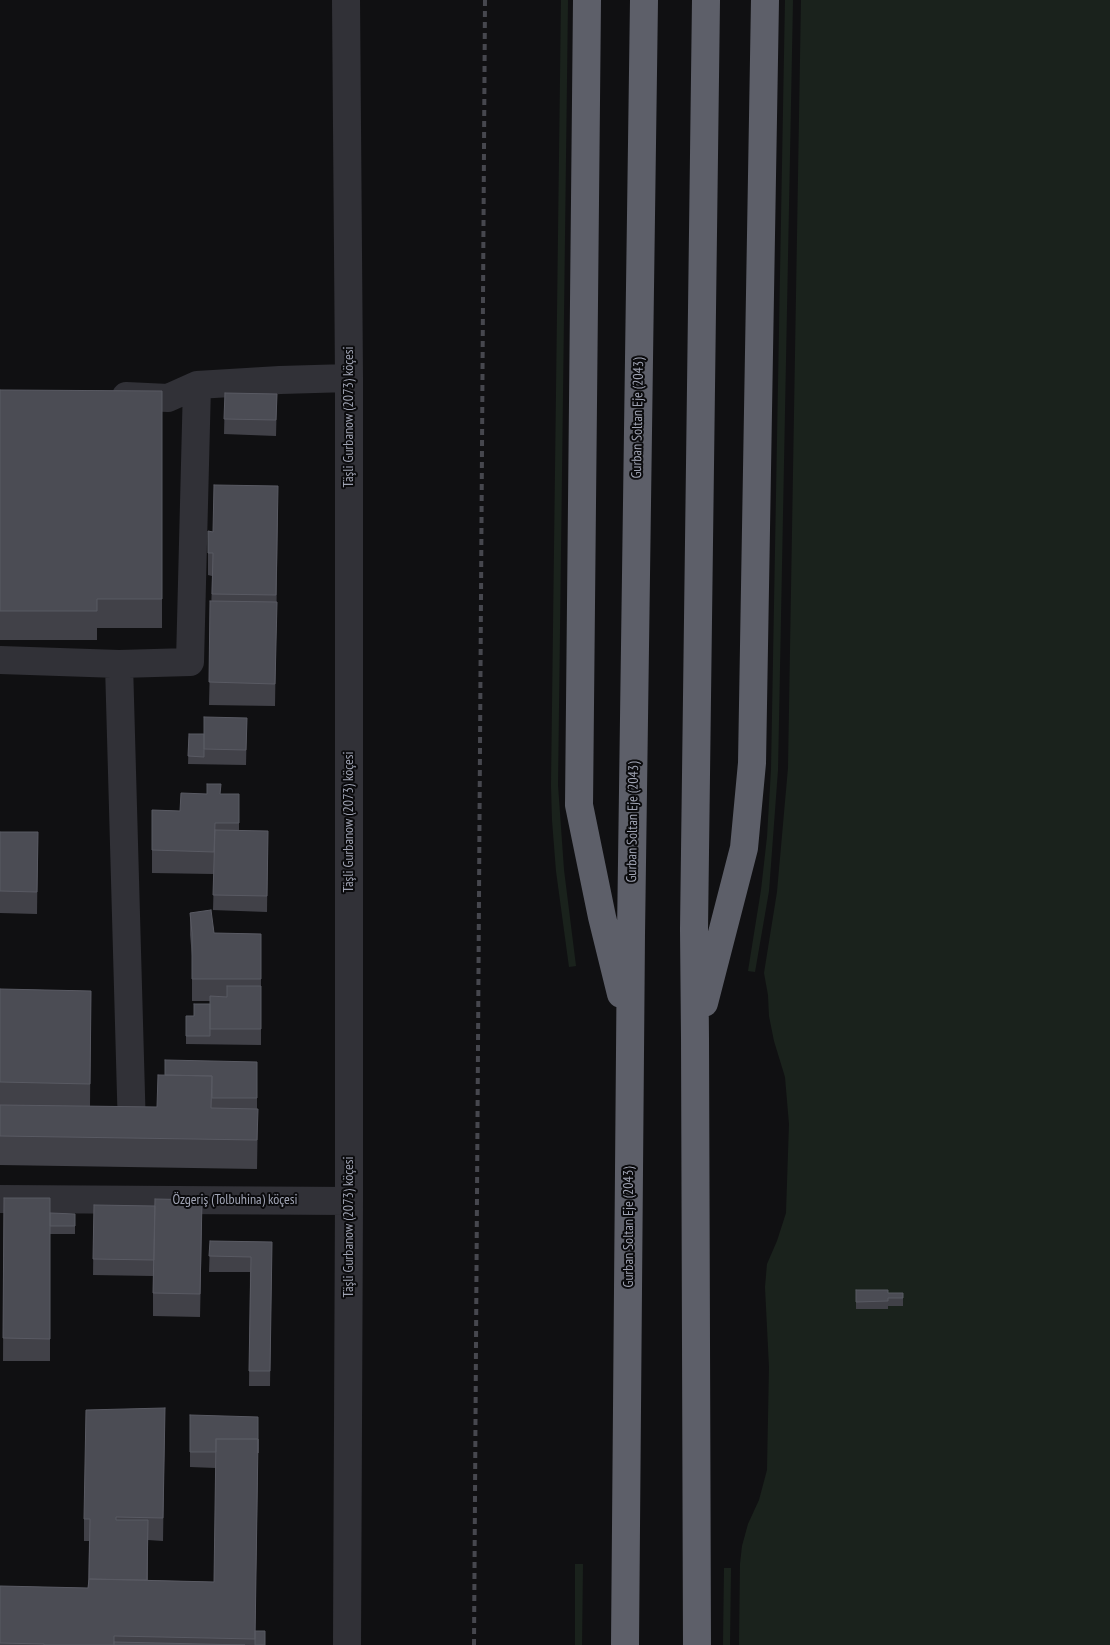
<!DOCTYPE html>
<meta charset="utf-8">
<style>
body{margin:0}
canvas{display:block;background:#101012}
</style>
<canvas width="1110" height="1645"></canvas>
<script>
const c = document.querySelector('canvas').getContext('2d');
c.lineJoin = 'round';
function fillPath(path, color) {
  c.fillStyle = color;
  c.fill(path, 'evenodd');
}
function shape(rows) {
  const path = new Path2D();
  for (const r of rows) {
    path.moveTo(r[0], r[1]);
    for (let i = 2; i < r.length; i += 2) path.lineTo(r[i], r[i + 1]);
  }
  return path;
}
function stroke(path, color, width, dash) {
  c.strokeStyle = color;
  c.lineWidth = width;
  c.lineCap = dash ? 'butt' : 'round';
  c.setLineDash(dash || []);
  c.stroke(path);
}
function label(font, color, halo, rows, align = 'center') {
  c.font = font + ' "PT Sans Narrow",sans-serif';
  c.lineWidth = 4;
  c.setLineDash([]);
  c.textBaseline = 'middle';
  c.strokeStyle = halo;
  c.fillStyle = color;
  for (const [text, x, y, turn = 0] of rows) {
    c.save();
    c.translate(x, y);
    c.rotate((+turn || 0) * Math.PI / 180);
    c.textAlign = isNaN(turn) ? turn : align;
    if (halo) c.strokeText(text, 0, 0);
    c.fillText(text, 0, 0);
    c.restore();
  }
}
fillPath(shape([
 [561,0,568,0,558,785,564,870,576,966,569,967,556,871,552,820,551,785],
 [785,0,793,0,778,770,769,891,755,972,748,971,761,890,767,837,771,770],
 [801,0,1110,0,1110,1645,739,1645,740,1564,742,1546,748,1524,759,1500,767,1470,769,1367,765,1287,767,1264,777,1241,786,1213,789,1124,785,1077,774,1041,769,1016,768,995,764,973,777,892,788,768],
 [575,1564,583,1564,582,1645,575,1645],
 [724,1568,731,1568,730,1645,723,1645]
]), '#1a221c');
stroke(shape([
 [346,0,349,378,349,1201,347,1645],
 [126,396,168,398,197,385,280,380,349,378],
 [0,660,119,664],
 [132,1131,119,664,190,662,197,385],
 [0,1199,349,1201]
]), '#313137', 28);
stroke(shape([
 [587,0,579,805,602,917,621,994],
 [704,1003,744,848,752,763,765,0],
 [625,1645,631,934,644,0],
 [697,1645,695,1038,694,929,706,0]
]), '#5d5f69', 28);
stroke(shape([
 [474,1645,485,0]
]), '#46474e', 4, [6, 5]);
fillPath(shape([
 [0,390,162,391,162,628,97,628,97,640,0,640],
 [225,393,277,394,276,436,224,434],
 [278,509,275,706,209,705,212,576,208,575,208,531,213,532],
 [247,718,246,765,188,764,189,734,204,734],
 [221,794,239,794,239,831,268,831,267,912,213,910,214,874,152,873,152,810,180,811],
 [0,832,38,832,37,914,0,913],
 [190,913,214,933,261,934,261,1045,186,1044,186,1016,194,1016,210,1004,210,1001,192,1001,192,956,190,935],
 [0,989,91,991,90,1106,157,1107,165,1075,257,1062,257,1169,0,1165],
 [4,1198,50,1213,75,1214,75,1234,50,1234,50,1361,3,1361],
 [94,1205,202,1223,200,1317,153,1316,153,1276,93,1275],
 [210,1241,272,1242,270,1386,249,1386,250,1272,209,1272],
 [856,1290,888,1293,903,1293,903,1306,888,1306,888,1309,856,1309],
 [165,1408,163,1541,148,1540,148,1580,214,1582,216,1468,190,1467,190,1415,258,1468,255,1631,265,1645,0,1645,0,1586,88,1588,89,1541,84,1541,84,1519]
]), '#414148');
fillPath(shape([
 [258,1109,258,1138,257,1169,257,1140]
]), '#29292e');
const building = shape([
 [0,390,162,391,162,599,97,599,97,611,0,611,0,390],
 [225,393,277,394,276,420,224,419,225,393],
 [214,485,278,486,276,595,212,594,213,553,208,553,208,531,213,532,214,485],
 [210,601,277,602,275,684,209,682,210,601],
 [204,717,247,718,246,750,204,749,204,717],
 [189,734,204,734,204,757,188,756,189,734],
 [207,784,221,784,220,794,239,794,239,823,215,823,214,852,152,850,152,810,180,811,181,793,207,794,207,784],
 [215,830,268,831,267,896,213,895,215,830],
 [0,832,38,832,37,892,0,891,0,832],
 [211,910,214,933,261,934,261,979,192,979,192,933,190,913,211,910],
 [227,986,261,986,261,1029,210,1029,210,996,227,997,227,986],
 [0,989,91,991,90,1084,0,1082,0,989],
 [194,1004,210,1004,210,1036,186,1036,186,1016,194,1016,194,1004],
 [165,1060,257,1062,257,1098,212,1098,212,1076,165,1075,165,1060],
 [158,1075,212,1076,211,1108,258,1109,257,1140,0,1136,0,1105,157,1107,158,1075],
 [4,1198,50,1198,50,1339,3,1338,4,1198],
 [155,1199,202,1200,200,1294,153,1293,155,1199],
 [94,1205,155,1206,154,1260,93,1259,94,1205],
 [50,1213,75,1214,75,1226,50,1226,50,1213],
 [210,1241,272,1242,270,1371,249,1371,251,1257,209,1256,210,1241],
 [856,1290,888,1290,888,1293,903,1293,903,1298,888,1298,888,1301,856,1302,856,1290],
 [165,1408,163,1518,116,1517,116,1520,148,1520,147,1580,89,1579,90,1519,84,1519,86,1410,165,1408],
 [190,1415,258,1417,258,1453,258,1439,216,1439,216,1452,190,1452,190,1415],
 [216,1439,258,1439,255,1639,114,1636,114,1645,44,1645,44,1644,0,1643,0,1586,88,1588,89,1579,214,1582,216,1439],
 [255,1631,265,1631,265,1645,255,1645,255,1631],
 [114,1642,245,1645,114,1645,114,1642]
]);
fillPath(building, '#4b4c54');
stroke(building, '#595a63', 1);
label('14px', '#a0a4b4', '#0b0b0d', [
 ["Täşli Gurbanow (2073) köçesi",349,417,-90],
 ["Gurban Soltan Eje (2043)",638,418,-89],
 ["Täşli Gurbanow (2073) köçesi",349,822,-90],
 ["Gurban Soltan Eje (2043)",633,822,-89],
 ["Özgeriş (Tolbuhina) köçesi",235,1200],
 ["Täşli Gurbanow (2073) köçesi",349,1227,-90],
 ["Gurban Soltan Eje (2043)",629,1227,-90]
]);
</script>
